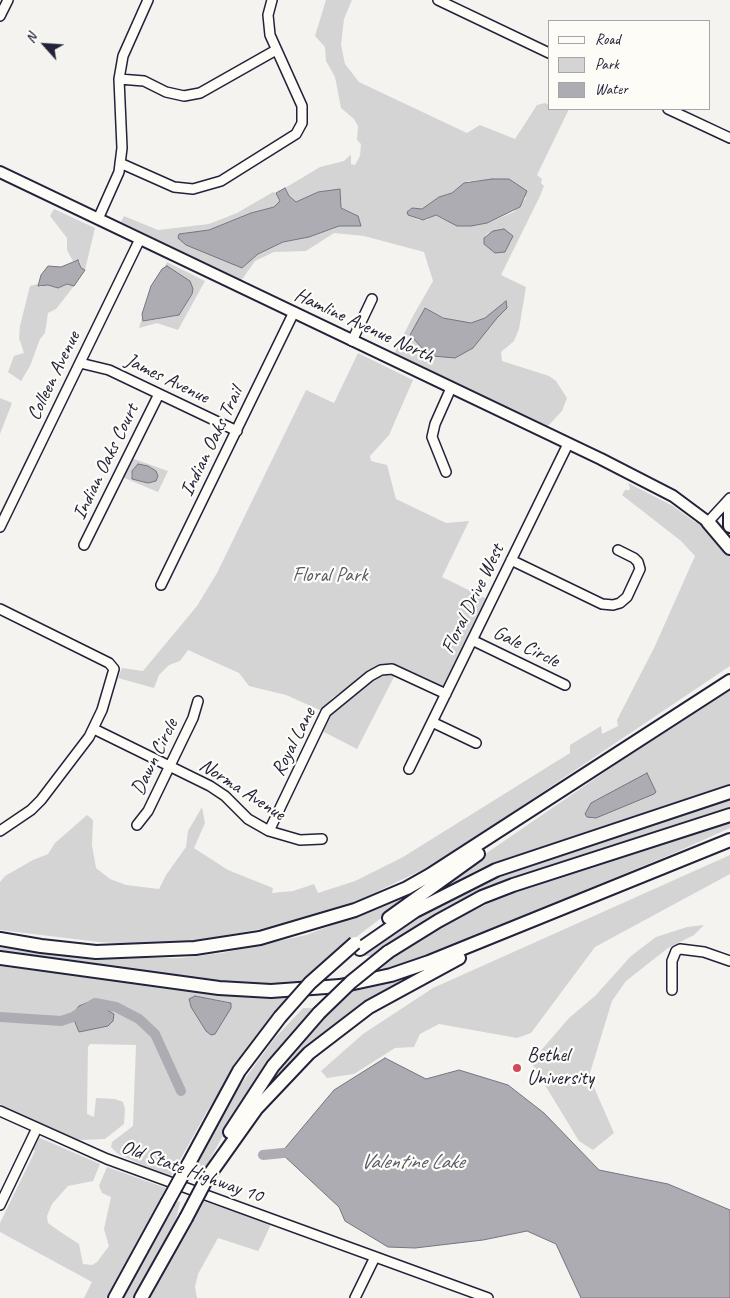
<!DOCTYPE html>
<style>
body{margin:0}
#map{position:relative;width:730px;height:1298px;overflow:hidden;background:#f4f3ef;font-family:Caveat,sans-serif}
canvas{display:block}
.legend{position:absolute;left:548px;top:20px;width:162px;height:90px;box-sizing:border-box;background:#fdfcf7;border:1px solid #a5a5ac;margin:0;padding:6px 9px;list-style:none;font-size:15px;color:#22223b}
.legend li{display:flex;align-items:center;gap:10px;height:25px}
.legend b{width:25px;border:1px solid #a5a5ac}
.north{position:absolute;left:20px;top:20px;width:50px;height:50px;-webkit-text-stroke:4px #fdfcf7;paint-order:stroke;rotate:296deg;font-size:14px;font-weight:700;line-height:20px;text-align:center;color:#22223b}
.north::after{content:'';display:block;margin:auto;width:18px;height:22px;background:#22223b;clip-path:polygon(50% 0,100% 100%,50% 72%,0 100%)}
</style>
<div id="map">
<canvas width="730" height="1298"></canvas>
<ul class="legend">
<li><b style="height:6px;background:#fdfcf7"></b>Road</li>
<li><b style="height:14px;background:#d5d4d5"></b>Park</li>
<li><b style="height:14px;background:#acacb2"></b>Water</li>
</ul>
<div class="north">N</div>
</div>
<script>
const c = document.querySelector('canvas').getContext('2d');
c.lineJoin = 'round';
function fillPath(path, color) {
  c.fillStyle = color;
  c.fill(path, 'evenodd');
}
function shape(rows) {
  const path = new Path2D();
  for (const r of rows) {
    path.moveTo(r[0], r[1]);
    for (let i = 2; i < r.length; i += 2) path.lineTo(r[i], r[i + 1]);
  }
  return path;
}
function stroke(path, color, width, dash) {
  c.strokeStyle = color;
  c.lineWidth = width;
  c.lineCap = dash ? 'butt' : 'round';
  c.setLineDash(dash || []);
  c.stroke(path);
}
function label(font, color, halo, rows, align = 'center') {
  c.font = font + ' Caveat,sans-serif';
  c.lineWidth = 4.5;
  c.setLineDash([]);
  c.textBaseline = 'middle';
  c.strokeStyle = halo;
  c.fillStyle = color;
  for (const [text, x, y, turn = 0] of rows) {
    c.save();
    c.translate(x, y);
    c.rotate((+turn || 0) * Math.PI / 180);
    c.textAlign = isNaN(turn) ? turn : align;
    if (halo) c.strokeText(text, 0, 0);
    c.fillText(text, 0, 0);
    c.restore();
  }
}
fillPath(shape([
 [326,0,352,0,344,19,341,45,345,64,359,82,467,133,480,125,515,139,537,105,545,103,549,105,549,109,569,109,537,175,542,179,541,183,544,186,540,196,501,275,526,287,519,329,514,341,501,352,502,361,549,376,556,381,567,398,562,411,547,427,394,354,413,316,433,281,424,252,364,236,334,233,306,251,274,252,255,261,241,281,121,222,124,216,158,230,209,224,237,213,273,192,276,193,280,201,274,207,251,213,209,230,198,232,226,260,242,268,258,254,283,242,309,237,339,226,347,226,355,214,341,208,340,189,318,192,296,202,289,196,285,188,320,167,344,161,350,155,351,156,351,164,355,165,360,156,361,144,357,140,358,126,354,119,341,108,335,77,326,61,325,47,315,36],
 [509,179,526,198,514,212,487,223,449,222,434,215,426,220,419,220,408,215,407,212,412,208,422,209,439,197,452,193,468,181],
 [488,233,511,240,505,252,485,236],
 [503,302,491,326,437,356,433,356,410,335,429,311,450,321,478,323,497,310],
 [54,209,95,228,85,270,81,268,80,261,73,261,67,250,67,238,50,216],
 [167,262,205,281,178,330,157,323,139,328,142,318,146,321,175,316,182,311,192,294,181,275,164,268],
 [38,284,40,287,48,285,58,288,67,284,74,286,56,309,48,313,45,333,40,339,30,366,21,381,8,372,14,356,24,353,19,338,20,326,30,286],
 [358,353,413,380,389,435,370,456,371,461,387,465,396,499,446,523,469,521,442,577,487,599,445,686,440,686,398,667,389,665,377,668,332,698,322,711,286,695,249,686,239,673,188,650,180,661,169,665,159,675,154,688,118,678,122,668,143,671,197,606,217,573,306,390,334,403],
 [0,398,12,403,0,434],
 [131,458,168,471,158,492,122,477],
 [140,464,152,468,131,477,132,471],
 [628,483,673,506,695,522,697,521,730,552,730,666,455,851,426,868,362,899,283,925,193,941,133,944,99,942,0,930,0,882,5,876,33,860,48,854,55,843,87,815,93,820,92,845,96,868,110,879,126,885,159,889,166,875,186,847,188,831,202,807,205,823,194,848,228,870,273,888,272,893,293,891,314,884,318,893,355,881,403,857,570,753,570,745,601,726,602,734,618,726,617,720,655,646,695,556,681,541,622,495,625,490,629,490,630,488],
 [389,674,395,675,357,749,322,731,335,708,378,677],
 [730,689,730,784,514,856,479,869,429,896,427,894,628,756],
 [730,797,730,809,529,873,481,892,374,956,360,956,406,922,495,875],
 [730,821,730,828,672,854,416,960,383,969,382,965,427,934,505,895],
 [730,855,730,874,595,947,531,1033,517,1038,439,1024,420,1034,414,1047,395,1048,354,1074,327,1078,321,1071,363,1034,433,988],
 [422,887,351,941,304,984,221,983,0,955,0,947,97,958,181,958,222,953,306,935,385,905],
 [704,925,694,935,668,948,626,981,612,1001,589,1076,614,1133,593,1150,579,1141,531,1062,569,1018,595,996,631,956,656,937,687,927],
 [0,966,237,996,292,996,236,1067,206,1113,170,1178,118,1154,111,1147,112,1142,133,1126,136,1045,90,1044,88,1047,87,1114,94,1117,96,1098,115,1099,123,1102,125,1109,124,1124,105,1139,79,1140,0,1104],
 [195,996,229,1002,231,1003,206,1031,189,1003,189,1001],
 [91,1001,112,1023,108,1026,79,1032,72,1015,79,1006],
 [419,972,263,1095,261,1093,286,1059,331,1009,352,990],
 [303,1008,316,1008,262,1072,233,1117,203,1172,198,1171,195,1175,191,1173,239,1087,274,1039],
 [38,1137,100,1164,93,1181,68,1186,52,1204,47,1216,48,1223,59,1231,79,1244,83,1264,92,1265,97,1262,109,1246,104,1229,111,1197,102,1193,99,1186,107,1167,166,1188,106,1298,84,1298,92,1282,0,1232,0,1223,35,1151,32,1149],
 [176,1201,180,1202,176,1220,133,1298,121,1298],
 [203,1201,271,1224,262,1244,258,1251,218,1238,198,1274,195,1287,197,1298,148,1298]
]), '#d5d4d5');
const water = shape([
 [492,179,509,179,527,191,520,207,487,223,471,226,457,226,436,215,423,220,408,215,407,212,412,208,422,209,439,197,452,193,464,183,492,179],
 [285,188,289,196,296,202,318,192,340,189,341,208,358,216,361,226,339,226,309,237,283,242,258,254,242,268,186,245,178,238,179,234,209,230,251,213,274,207,280,201,276,193,285,188],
 [504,229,513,236,505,252,495,253,484,244,484,238,493,231,504,229],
 [78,260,81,268,85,270,74,286,67,284,58,288,48,285,38,286,41,275,48,266,61,267,78,260],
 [167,266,190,281,193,289,192,294,179,315,143,321,142,314,151,286,162,269,167,266],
 [506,301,507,308,497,318,473,348,455,358,433,356,426,352,410,335,425,308,443,318,471,323,485,318,506,301],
 [138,464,148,466,156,471,158,476,156,481,148,483,132,479,132,471,138,464],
 [647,773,656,792,654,794,596,818,587,817,585,814,591,803,647,773],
 [195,996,231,1003,231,1008,215,1034,211,1035,206,1031,191,1007,189,999,195,996],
 [91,1001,114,1014,113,1021,108,1026,79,1032,72,1015,79,1006,91,1001],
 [385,1058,426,1079,459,1070,508,1085,544,1113,599,1170,668,1184,730,1210,730,1298,581,1298,556,1244,527,1231,483,1240,415,1248,388,1247,345,1221,339,1207,281,1153,334,1090,385,1058]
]);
fillPath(water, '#acacb2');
stroke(water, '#757582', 1);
stroke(shape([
 [0,1017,61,1021,73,1017,95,1003,116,1007,139,1019,155,1034,181,1091],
 [263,1155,293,1152]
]), '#acacb2', 10);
const minor = shape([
 [438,0,549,53],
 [0,16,8,0],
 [119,79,144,81,166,92,184,96,200,93,276,50],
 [668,109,730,138],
 [120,163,174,187,193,189,221,181,296,134,302,123,302,106,270,35,268,15,272,0],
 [98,219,119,172,122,148,119,79,123,56,148,0],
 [352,341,372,299],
 [80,363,109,370,237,431],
 [446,472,432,437,435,424,451,388],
 [708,522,730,498],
 [0,527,140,239],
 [84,545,159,394],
 [511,560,602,604,613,605,620,603,627,597,640,569,638,562,634,558,618,550],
 [161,585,293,314],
 [0,609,109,663,114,669,102,710,89,737,41,800,31,810,0,831],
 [472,640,565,685],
 [432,722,476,743],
 [94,729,210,786,225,796,248,819,269,831,300,840,322,839],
 [409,769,568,444],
 [137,825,148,811,193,718,198,701],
 [269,831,326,712,370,676,381,670,392,669,446,694],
 [672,990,672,961,676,951,680,949,704,952,730,961],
 [0,1111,107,1159,488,1298],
 [0,1205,37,1128],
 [355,1298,375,1257]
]);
const major = shape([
 [0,172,601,459,673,496,708,522]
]);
const highway = shape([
 [730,510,730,526],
 [708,522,730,548],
 [389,918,478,854],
 [0,939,41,946,96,952,195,948,260,938,355,910,407,888,430,875,730,681],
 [360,949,415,911,496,870,730,792],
 [388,952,438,921,482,897,513,885,730,815],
 [0,958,219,988,271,991,340,986,391,975,429,962,730,840],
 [230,1132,273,1066,319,1013],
 [188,1165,239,1071,280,1017],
 [207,1178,256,1109,309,1053,369,1007,459,958],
 [115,1298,167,1203],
 [141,1298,186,1218]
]);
stroke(minor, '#22223b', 12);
stroke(major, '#22223b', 14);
stroke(highway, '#22223b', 16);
stroke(minor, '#fdfcf7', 9);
stroke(major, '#fdfcf7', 10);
stroke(highway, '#fdfcf7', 12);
const highwayBridge = shape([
 [319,1013,351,982,388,952],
 [280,1017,310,983,355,943],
 [167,1203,188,1165],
 [186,1218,207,1178]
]);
stroke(highwayBridge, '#22223b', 16, []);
stroke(highwayBridge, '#fdfcf7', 12);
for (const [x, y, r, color] of [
 [517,1068,5,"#d1495b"]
]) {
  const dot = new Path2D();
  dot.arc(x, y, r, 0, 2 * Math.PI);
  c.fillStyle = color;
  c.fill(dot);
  stroke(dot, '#fdfcf7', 2);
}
label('20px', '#22223b', '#fdfcf7', [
 ["Hamline Avenue North",364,326,25],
 ["Colleen Avenue",54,376,-64],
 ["James Avenue",167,379,26],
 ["Indian Oaks Trail",212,442,-64],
 ["Indian Oaks Court",106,462,-64],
 ["Floral Drive West",473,599,-64],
 ["Gale Circle",526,647,26],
 ["Royal Lane",294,742,-63],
 ["Dawn Circle",155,757,-64],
 ["Norma Avenue",242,790,33],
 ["Old State Highway 10",192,1172,20]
]);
label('20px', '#585769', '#fdfcf7', [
 ["Floral Park",330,576]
]);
label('20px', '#22223b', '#fdfcf7', [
 ["Bethel",527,1056],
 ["University",527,1079]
], 'left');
label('italic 21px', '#59596b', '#fdfcf7', [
 ["Valentine Lake",412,1162]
]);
</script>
